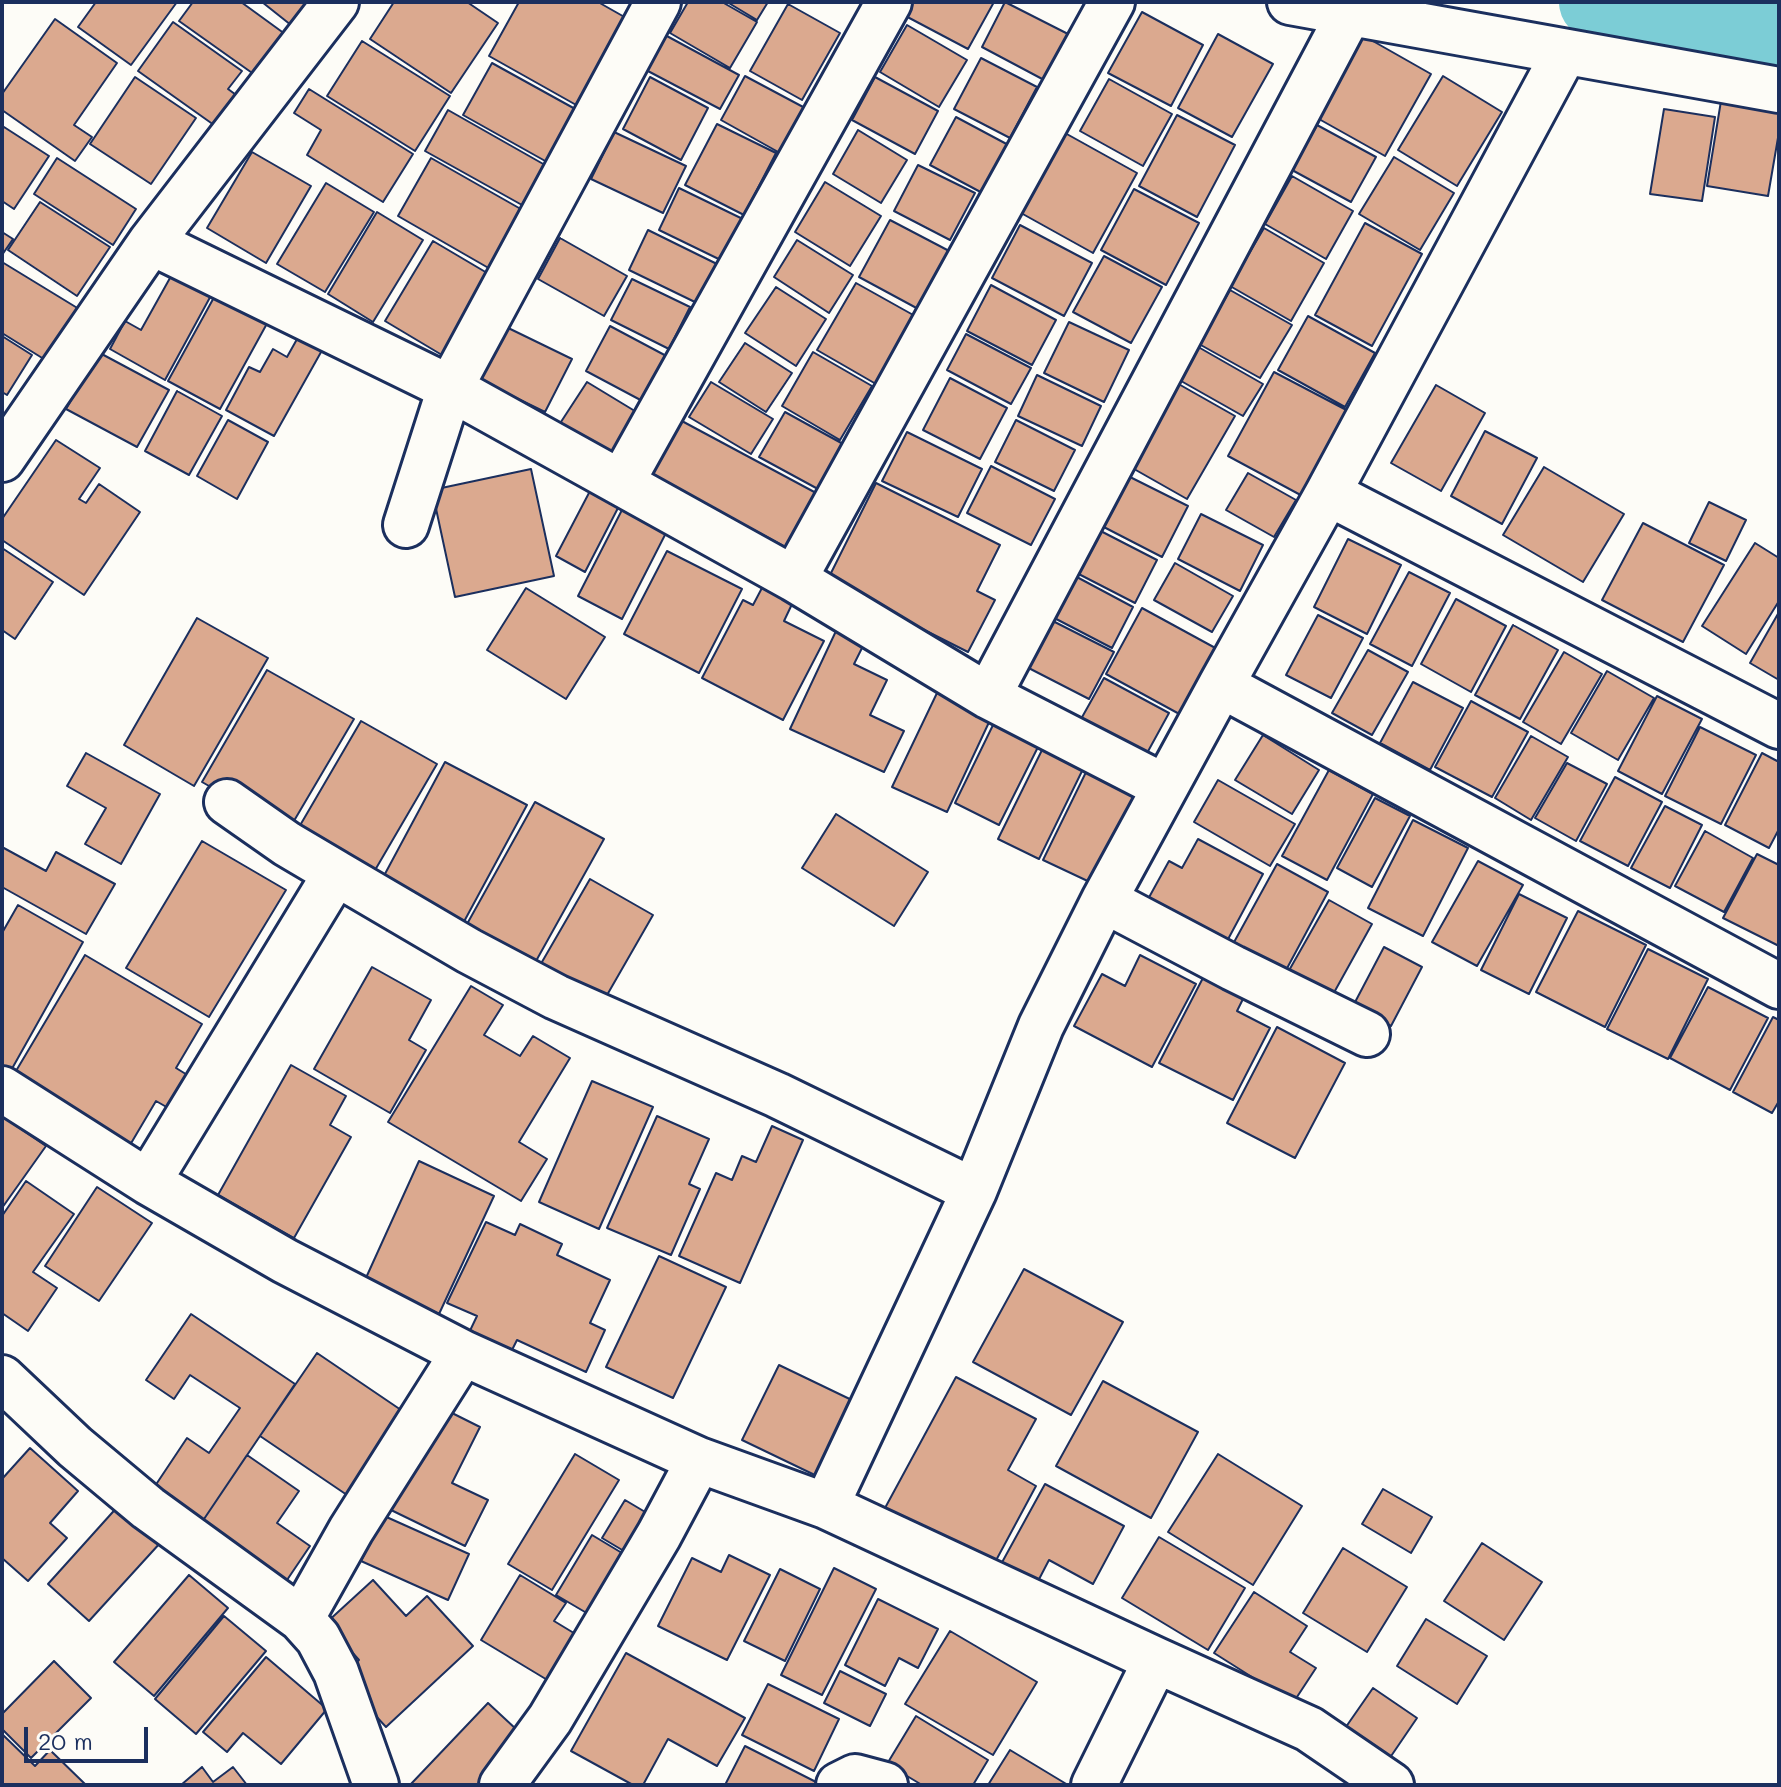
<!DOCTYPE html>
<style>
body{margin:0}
#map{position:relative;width:1781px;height:1787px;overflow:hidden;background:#fdfcf7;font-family:Mali,sans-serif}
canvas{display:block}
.frame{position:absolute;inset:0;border:4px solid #1b2f5e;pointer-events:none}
.scale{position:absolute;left:24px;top:1727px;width:124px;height:36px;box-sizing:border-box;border:4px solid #1b2f5e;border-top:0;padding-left:10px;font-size:24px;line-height:28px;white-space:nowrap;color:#1b2f5e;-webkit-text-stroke:6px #fdfcf7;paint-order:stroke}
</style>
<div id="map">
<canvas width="1781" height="1787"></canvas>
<div class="frame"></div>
<div class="scale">20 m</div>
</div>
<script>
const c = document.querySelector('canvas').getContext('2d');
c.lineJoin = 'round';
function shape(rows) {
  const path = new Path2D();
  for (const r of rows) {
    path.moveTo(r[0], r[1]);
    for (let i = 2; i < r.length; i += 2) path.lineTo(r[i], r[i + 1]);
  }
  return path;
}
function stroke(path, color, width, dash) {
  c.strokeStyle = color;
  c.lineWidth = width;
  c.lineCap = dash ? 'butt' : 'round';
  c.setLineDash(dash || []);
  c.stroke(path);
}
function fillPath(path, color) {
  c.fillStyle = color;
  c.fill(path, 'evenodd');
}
stroke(shape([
 [1596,2,1779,41]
]), '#7ccdd6', 74);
const building = shape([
 [96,2,177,2,131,65,78,27,96,2],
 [193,2,241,2,285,34,255,75,179,21,193,2],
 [262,2,323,2,301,33,262,2],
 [394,2,467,2,498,23,451,93,370,39,394,2],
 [519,2,598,2,628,19,578,106,489,56,519,2],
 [688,2,722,2,757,22,730,68,670,33,688,2],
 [727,2,768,2,757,20,727,2],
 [903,2,994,2,968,49,898,12,903,2],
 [1005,2,1070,35,1046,81,982,47,1005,2],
 [788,4,840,33,802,100,750,71,788,4],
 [1142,12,1203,45,1171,106,1108,73,1142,12],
 [55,19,117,63,74,125,92,137,75,161,2,110,2,94,55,19],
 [173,22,242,71,228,89,243,100,221,130,138,71,173,22],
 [907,25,967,60,939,107,880,72,907,25],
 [1357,32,1431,74,1385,156,1310,114,1357,32],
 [1218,34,1273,64,1232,137,1178,108,1218,34],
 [665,35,739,75,720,109,646,70,665,35],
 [362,41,450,96,415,151,327,96,362,41],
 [981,58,1037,87,1010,138,954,109,981,58],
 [492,63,577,110,547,162,463,115,492,63],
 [745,76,805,108,780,153,721,120,745,76],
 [1443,76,1502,112,1457,186,1398,150,1443,76],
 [135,77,196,118,151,184,90,144,135,77],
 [650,77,708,108,681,160,623,129,650,77],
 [875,77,938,111,915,154,852,120,875,77],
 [1109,79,1172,114,1143,166,1080,131,1109,79],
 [309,89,413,154,383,202,307,155,321,130,294,113,309,89],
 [1721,101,1779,110,1779,132,1768,196,1707,186,1721,101],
 [1664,109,1715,117,1702,201,1650,194,1664,109],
 [448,110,545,165,522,205,425,151,448,110],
 [1177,115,1235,145,1197,217,1139,186,1177,115],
 [956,117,1014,148,988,196,930,165,956,117],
 [717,124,776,153,744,215,685,185,717,124],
 [1317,125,1376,157,1351,202,1292,170,1317,125],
 [4,127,49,156,14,209,2,201,2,130,4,127],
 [858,130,907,160,881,203,833,174,858,130],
 [614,132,686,166,663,213,591,179,614,132],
 [1065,133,1137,173,1093,253,1021,213,1065,133],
 [252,152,311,186,266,263,207,228,252,152],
 [1394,157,1454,193,1420,250,1359,214,1394,157],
 [57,158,136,209,113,245,34,194,57,158],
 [431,158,526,212,492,270,398,216,431,158],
 [918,165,975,193,950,240,894,211,918,165],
 [1292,176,1353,211,1326,259,1265,224,1292,176],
 [825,182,881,216,850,266,795,232,825,182],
 [326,183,374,212,325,292,277,264,326,183],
 [679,188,751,223,731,265,659,230,679,188],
 [1134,189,1199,223,1166,285,1101,250,1134,189],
 [40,202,110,247,77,296,8,250,40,202],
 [377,212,423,240,373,322,328,294,377,212],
 [890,220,953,253,922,311,859,277,890,220],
 [1365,223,1422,254,1372,346,1315,315,1365,223],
 [1020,225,1092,263,1064,316,992,278,1020,225],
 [1264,228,1324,263,1291,321,1230,286,1264,228],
 [648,230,719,265,699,304,629,270,648,230],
 [2,232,13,239,2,255,2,232],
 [560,238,627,276,604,316,538,279,560,238],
 [797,240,853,275,829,313,774,277,797,240],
 [433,241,499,280,452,361,385,321,433,241],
 [1104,256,1162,287,1131,343,1073,312,1104,256],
 [2,262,79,309,47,361,2,333,2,262],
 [175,269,214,290,165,380,110,349,125,321,141,330,175,269],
 [632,279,690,307,669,349,611,320,632,279],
 [223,281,275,309,220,409,168,381,223,281],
 [856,283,915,316,876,384,817,350,856,283],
 [991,285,1056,320,1032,365,967,331,991,285],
 [776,287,826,319,796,366,745,333,776,287],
 [1230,290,1292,325,1260,378,1199,344,1230,290],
 [1308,316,1375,353,1345,407,1278,370,1308,316],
 [1069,322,1129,350,1104,402,1044,373,1069,322],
 [500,324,572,359,545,412,473,377,500,324],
 [610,326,672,359,648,404,586,371,610,326],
 [301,332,325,345,274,436,226,410,249,367,260,372,273,349,287,357,301,332],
 [966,334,1031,368,1011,404,947,370,966,334],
 [2,336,32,355,7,395,2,392,2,336],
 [745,343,792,373,766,412,719,382,745,343],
 [1193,344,1263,384,1243,416,1174,377,1193,344],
 [98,352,169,390,137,447,66,409,98,352],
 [813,352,872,386,840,440,782,406,813,352],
 [1274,372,1354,414,1308,499,1228,456,1274,372],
 [1037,375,1101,406,1082,446,1018,416,1037,375],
 [950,378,1007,408,980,459,923,430,950,378],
 [587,382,648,419,619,466,557,428,587,382],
 [711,382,773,419,751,454,689,417,711,382],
 [1175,382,1235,416,1187,499,1127,465,1175,382],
 [1436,385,1485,413,1441,491,1391,463,1436,385],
 [177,391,222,416,189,475,145,451,177,391],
 [785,412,854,450,829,495,759,457,785,412],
 [228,420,268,442,237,499,197,476,228,420],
 [680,420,818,494,789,549,651,475,680,420],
 [1016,420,1075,450,1054,491,995,462,1016,420],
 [1485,431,1537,458,1502,524,1451,496,1485,431],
 [907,432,982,469,958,517,882,481,907,432],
 [56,440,100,468,79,499,86,503,99,484,140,512,84,595,2,540,2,519,56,440],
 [991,466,1055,499,1031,545,967,513,991,466],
 [1544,467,1624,514,1583,582,1503,535,1544,467],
 [531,469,554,576,455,597,432,490,531,469],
 [1122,473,1188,506,1162,557,1096,523,1122,473],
 [1248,473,1296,500,1274,537,1226,510,1248,473],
 [876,483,1000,545,977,591,995,600,968,652,827,581,876,483],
 [590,491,619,506,585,572,556,556,590,491],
 [1709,502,1746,520,1726,561,1689,543,1709,502],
 [624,506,668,529,622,619,578,596,624,506],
 [1201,514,1263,545,1240,591,1178,559,1201,514],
 [1643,523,1724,565,1683,642,1602,600,1643,523],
 [1089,525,1157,560,1135,603,1067,568,1089,525],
 [1348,539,1401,565,1367,634,1314,607,1348,539],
 [1755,543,1779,558,1779,601,1746,654,1702,626,1755,543],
 [2,548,53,582,15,639,2,630,2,548],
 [667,551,742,589,699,673,624,634,667,551],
 [1175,563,1233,596,1212,632,1154,600,1175,563],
 [1060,568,1133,607,1112,648,1037,609,1060,568],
 [1409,572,1450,593,1412,666,1370,644,1409,572],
 [763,586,793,602,784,621,824,641,783,720,702,678,743,600,753,605,763,586],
 [526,588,605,637,566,699,487,650,526,588],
 [1456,599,1506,626,1471,692,1421,664,1456,599],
 [1142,608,1219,650,1183,716,1106,674,1142,608],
 [1779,612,1779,680,1750,663,1779,612],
 [1039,614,1114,652,1089,699,1015,661,1039,614],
 [1318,615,1363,638,1331,698,1286,675,1318,615],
 [197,618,268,658,194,786,124,745,197,618],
 [1513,625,1558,650,1520,719,1475,695,1513,625],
 [836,631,864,644,854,664,887,680,870,715,904,731,884,772,790,729,836,631],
 [1368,650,1408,672,1372,735,1332,713,1368,650],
 [1564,652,1602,674,1561,744,1523,722,1564,652],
 [267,670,354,719,288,831,202,782,267,670],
 [1607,671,1654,698,1618,760,1571,733,1607,671],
 [1104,678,1169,713,1146,755,1081,719,1104,678],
 [1413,682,1463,708,1430,770,1380,743,1413,682],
 [937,693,991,718,947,812,892,787,937,693],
 [1657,696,1702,719,1662,794,1618,771,1657,696],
 [1471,701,1528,732,1492,797,1435,767,1471,701],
 [361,721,437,764,371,877,295,834,361,721],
 [994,723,1039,745,999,825,955,803,994,723],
 [1700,727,1756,755,1721,824,1665,796,1700,727],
 [1263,735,1319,770,1292,814,1235,780,1263,735],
 [1531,736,1568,757,1531,820,1495,798,1531,736],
 [1044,746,1085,765,1039,859,998,839,1044,746],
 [86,753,160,794,121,864,85,844,106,808,67,786,86,753],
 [1762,753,1779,762,1779,829,1769,848,1725,825,1762,753],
 [445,762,527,805,460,929,379,885,445,762],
 [1567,763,1607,784,1576,841,1535,818,1567,763],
 [1089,766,1140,791,1094,884,1043,860,1089,766],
 [1329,770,1373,794,1327,880,1282,856,1329,770],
 [1615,777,1662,802,1628,866,1580,841,1615,777],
 [1218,780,1295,824,1270,866,1194,822,1218,780],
 [1375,798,1410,816,1372,887,1337,868,1375,798],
 [535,802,604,839,531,970,462,933,535,802],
 [1665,806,1702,825,1670,888,1631,868,1665,806],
 [836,814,928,872,894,926,802,868,836,814],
 [1413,820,1468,848,1423,936,1368,908,1413,820],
 [1705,831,1753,858,1724,912,1675,886,1705,831],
 [1198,839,1263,874,1226,943,1147,901,1169,861,1182,868,1198,839],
 [202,841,286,890,209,1017,126,968,202,841],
 [2,847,46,871,56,852,115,884,86,934,2,887,2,847],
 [1757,854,1779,865,1779,946,1723,918,1757,854],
 [1478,861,1523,885,1477,966,1432,942,1478,861],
 [1277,864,1328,892,1285,972,1233,944,1277,864],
 [590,879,653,915,599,1009,535,974,590,879],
 [1519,894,1567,918,1529,994,1481,970,1519,894],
 [1329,900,1372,924,1331,998,1287,974,1329,900],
 [18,905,83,942,9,1074,2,1069,2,933,18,905],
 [1578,911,1646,945,1605,1027,1536,992,1578,911],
 [1384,947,1422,967,1391,1026,1353,1006,1384,947],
 [1648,949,1708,979,1668,1059,1607,1029,1648,949],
 [85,955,202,1024,176,1068,189,1076,170,1109,156,1101,130,1145,13,1076,85,955],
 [1140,955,1196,984,1152,1067,1074,1026,1102,974,1125,986,1140,955],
 [372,967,431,1000,409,1040,426,1050,390,1113,314,1069,372,967],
 [1205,974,1245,995,1237,1011,1270,1028,1233,1100,1159,1063,1205,974],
 [471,986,503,1005,484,1035,520,1056,533,1036,570,1058,519,1142,547,1159,521,1201,388,1122,471,986],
 [1708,987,1768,1018,1730,1090,1670,1058,1708,987],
 [1773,1017,1779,1020,1779,1101,1772,1113,1733,1092,1773,1017],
 [1277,1027,1345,1063,1295,1158,1227,1123,1277,1027],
 [291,1065,346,1096,330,1125,351,1137,294,1238,218,1195,291,1065],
 [592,1081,653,1107,599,1229,539,1202,592,1081],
 [2,1116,46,1146,2,1208,2,1116],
 [657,1116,709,1139,689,1184,700,1189,671,1255,607,1228,657,1116],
 [772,1126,803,1140,740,1283,679,1256,716,1173,732,1180,742,1156,756,1162,772,1126],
 [419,1161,494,1196,439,1314,365,1280,419,1161],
 [26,1181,74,1214,33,1272,57,1288,28,1331,2,1313,2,1216,26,1181],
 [97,1187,152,1223,99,1301,45,1266,97,1187],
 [486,1222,515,1235,520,1224,562,1244,557,1255,610,1280,590,1323,605,1330,586,1372,517,1340,508,1358,466,1339,477,1316,447,1303,486,1222],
 [659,1256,726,1287,673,1398,606,1367,659,1256],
 [1024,1269,1123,1322,1071,1415,973,1362,1024,1269],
 [191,1314,295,1384,202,1522,153,1489,187,1438,209,1453,240,1408,190,1375,174,1399,146,1380,191,1314],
 [317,1353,404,1412,347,1495,260,1436,317,1353],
 [779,1365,858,1403,821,1478,742,1440,779,1365],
 [956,1377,1036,1419,1008,1470,1036,1486,993,1566,885,1508,956,1377],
 [1103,1381,1198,1432,1151,1518,1056,1466,1103,1381],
 [442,1408,480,1427,452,1483,488,1500,465,1546,391,1510,442,1408],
 [30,1448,78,1491,50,1523,67,1538,28,1581,2,1558,2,1479,30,1448],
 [575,1454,619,1480,552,1590,508,1564,575,1454],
 [1218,1454,1302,1506,1253,1585,1168,1532,1218,1454],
 [247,1455,299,1491,277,1523,310,1546,287,1580,202,1522,247,1455],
 [1045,1484,1124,1526,1093,1584,1049,1560,1036,1585,1000,1566,1045,1484],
 [1383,1489,1432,1517,1411,1553,1362,1524,1383,1489],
 [625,1500,662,1522,639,1560,602,1538,625,1500],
 [120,1504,161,1542,89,1621,48,1584,120,1504],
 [382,1515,469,1554,448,1600,361,1561,382,1515],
 [592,1535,637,1562,602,1622,556,1595,592,1535],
 [1159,1537,1245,1588,1208,1650,1122,1598,1159,1537],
 [1482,1543,1542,1582,1504,1640,1444,1601,1482,1543],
 [1343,1548,1407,1587,1367,1652,1303,1613,1343,1548],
 [729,1555,770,1575,727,1660,658,1626,692,1558,721,1572,729,1555],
 [834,1568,876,1589,822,1695,781,1675,834,1568],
 [780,1569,820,1589,785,1661,744,1641,780,1569],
 [189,1575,228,1608,154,1696,114,1662,189,1575],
 [520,1575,566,1603,554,1621,587,1641,559,1687,481,1640,520,1575],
 [373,1580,406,1616,427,1596,473,1646,386,1727,340,1677,359,1660,326,1623,373,1580],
 [1254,1592,1307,1626,1290,1652,1316,1668,1293,1703,1214,1653,1254,1592],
 [878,1599,938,1629,918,1668,899,1658,885,1686,845,1665,878,1599],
 [224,1616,266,1651,196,1734,155,1699,224,1616],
 [1426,1619,1487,1656,1457,1704,1397,1666,1426,1619],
 [950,1631,1037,1682,993,1755,905,1704,950,1631],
 [626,1653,745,1718,717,1766,668,1739,643,1785,633,1785,571,1751,626,1653],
 [266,1657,327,1709,281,1764,243,1733,227,1752,203,1732,266,1657],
 [54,1661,91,1698,31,1758,2,1729,2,1714,54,1661],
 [840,1671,886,1694,870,1726,824,1703,840,1671],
 [768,1684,839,1719,814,1771,742,1735,768,1684],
 [1373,1688,1417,1718,1385,1765,1341,1734,1373,1688],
 [488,1703,531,1743,491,1785,410,1785,488,1703],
 [916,1716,988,1760,973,1785,922,1785,887,1764,916,1716],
 [2,1734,35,1766,50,1750,86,1785,2,1785,2,1734],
 [745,1746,818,1783,817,1785,725,1785,745,1746],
 [1010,1750,1068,1785,988,1785,1010,1750],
 [202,1767,213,1782,233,1767,247,1785,181,1785,202,1767]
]);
fillPath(building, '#dba98f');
stroke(building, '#1b2f5e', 2);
const minor = shape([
 [336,2,151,242,450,388,794,579,988,696,1165,787],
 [1290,2,1779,90],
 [1565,52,1328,493,1221,685,1779,986],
 [2,459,151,242],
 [621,483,889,2],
 [1328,493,1779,726],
 [406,525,450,388,658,2],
 [794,579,1112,2],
 [988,696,1350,12],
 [227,802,287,844,336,873],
 [1104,900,1233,968,1367,1034],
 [2,1089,148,1182,285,1261,463,1353,699,1460,826,1506,1156,1660,1309,1729,1391,1785],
 [148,1182,336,873,469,951,556,997,777,1095,974,1191],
 [2,1378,75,1447,148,1508,301,1619,318,1638,336,1672,376,1785],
 [826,1506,974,1191,1041,1026,1104,900,1221,685],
 [301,1619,351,1530,463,1353],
 [502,1785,550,1719,659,1535,699,1460],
 [839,1785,855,1777,885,1785],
 [1094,1785,1156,1660]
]);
stroke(minor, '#1b2f5e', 50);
stroke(minor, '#fdfcf7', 44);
</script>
